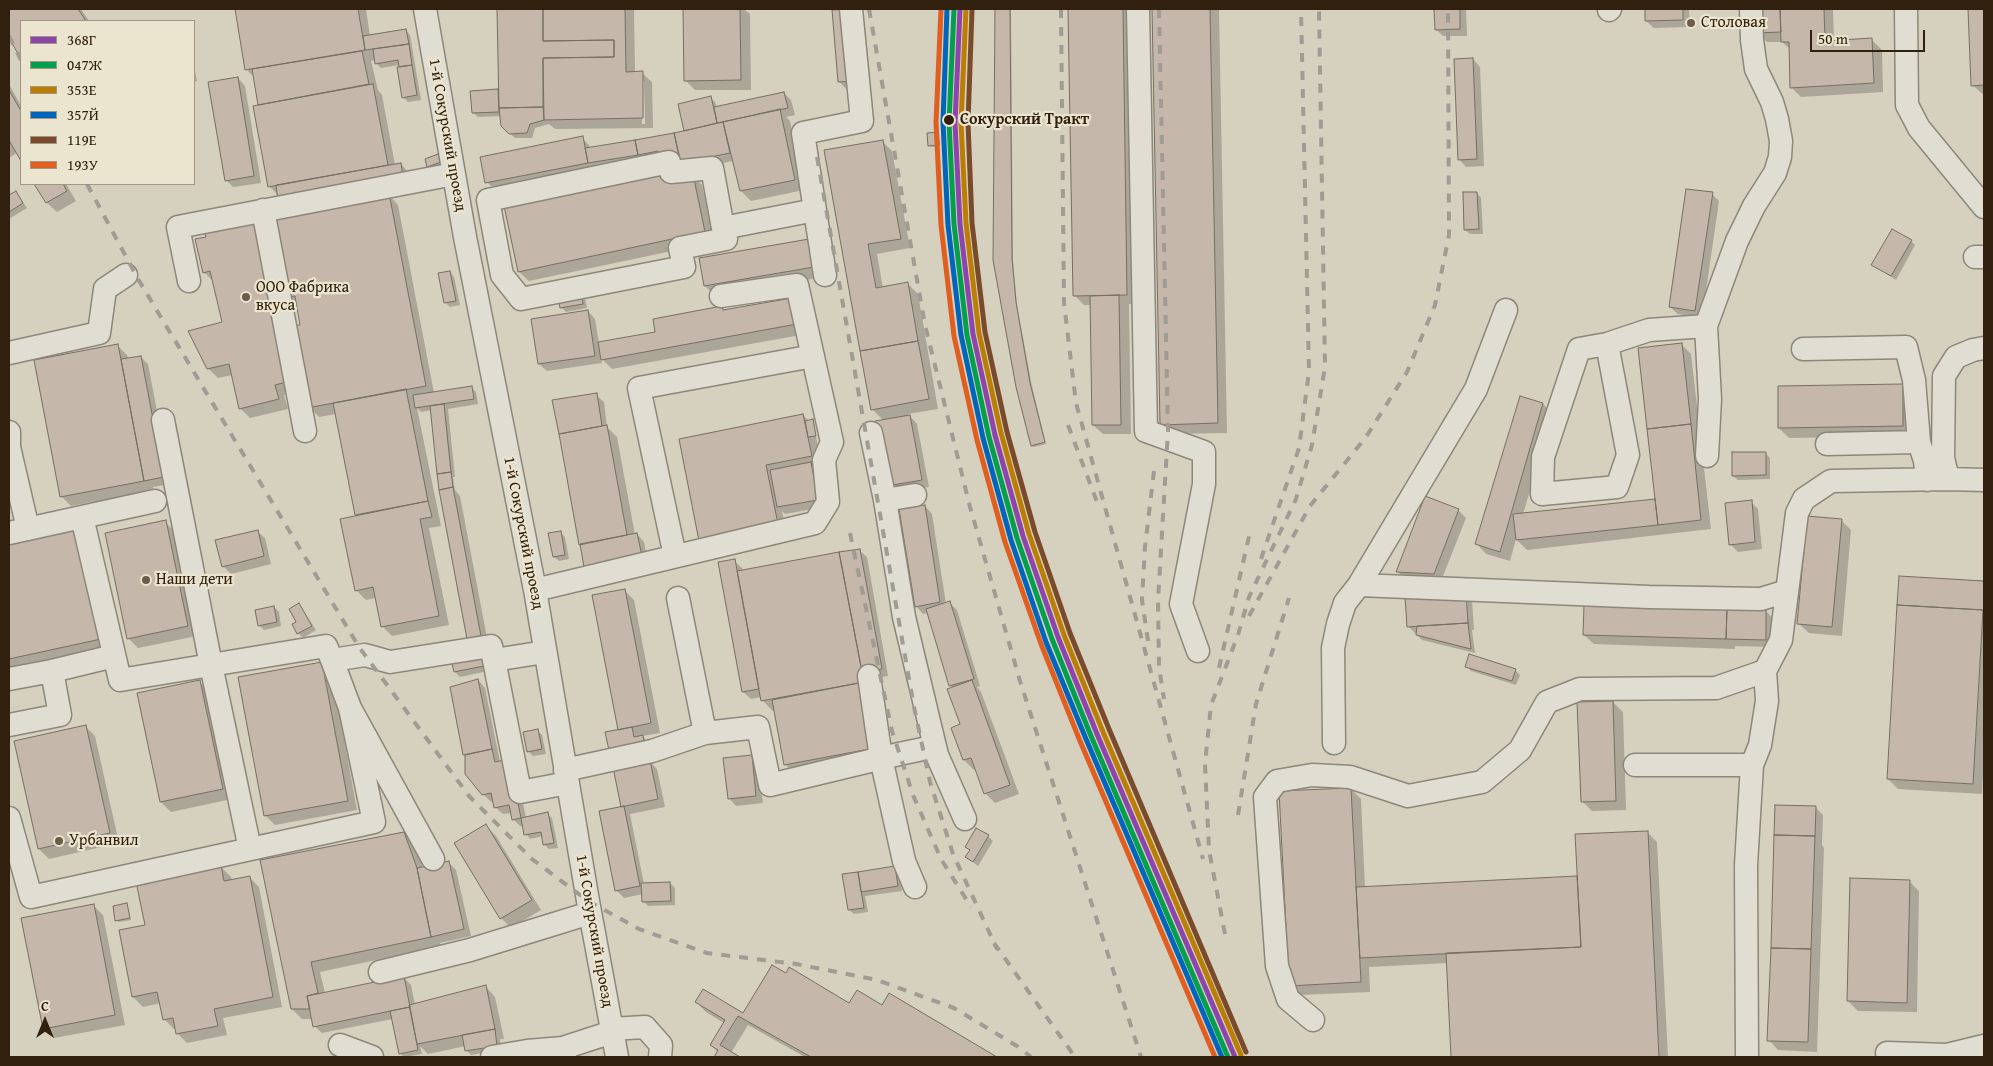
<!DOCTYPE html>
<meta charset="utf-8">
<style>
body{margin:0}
#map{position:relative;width:1993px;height:1066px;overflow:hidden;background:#d6d0be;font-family:"Gentium Book Plus",serif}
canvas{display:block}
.frame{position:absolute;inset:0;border:10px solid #30200d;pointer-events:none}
.legend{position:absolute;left:20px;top:20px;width:175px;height:165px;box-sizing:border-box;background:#ebe4ce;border:1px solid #a09681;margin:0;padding:6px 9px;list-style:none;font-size:15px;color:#30200d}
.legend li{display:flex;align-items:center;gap:10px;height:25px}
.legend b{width:25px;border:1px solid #a09681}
.north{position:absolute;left:20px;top:996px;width:50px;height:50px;-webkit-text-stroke:4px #ebe4ce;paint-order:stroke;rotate:0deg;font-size:14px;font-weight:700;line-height:20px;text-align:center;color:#30200d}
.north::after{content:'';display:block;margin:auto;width:18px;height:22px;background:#30200d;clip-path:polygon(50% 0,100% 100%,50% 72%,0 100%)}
.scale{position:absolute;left:1810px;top:30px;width:115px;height:22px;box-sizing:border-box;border:2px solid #30200d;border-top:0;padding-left:6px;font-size:15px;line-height:18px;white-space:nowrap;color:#30200d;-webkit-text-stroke:4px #ebe4ce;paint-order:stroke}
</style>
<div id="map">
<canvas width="1993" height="1066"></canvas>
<div class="frame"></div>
<ul class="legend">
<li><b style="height:6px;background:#8e44ad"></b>368Г</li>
<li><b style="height:6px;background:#029f4e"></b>047Ж</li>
<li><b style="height:6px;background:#bb7e04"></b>353Е</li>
<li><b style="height:6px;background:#0065bd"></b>357Й</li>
<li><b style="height:6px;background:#7a4b2a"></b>119Е</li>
<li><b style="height:6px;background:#df5e20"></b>193У</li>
</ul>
<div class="north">С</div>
<div class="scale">50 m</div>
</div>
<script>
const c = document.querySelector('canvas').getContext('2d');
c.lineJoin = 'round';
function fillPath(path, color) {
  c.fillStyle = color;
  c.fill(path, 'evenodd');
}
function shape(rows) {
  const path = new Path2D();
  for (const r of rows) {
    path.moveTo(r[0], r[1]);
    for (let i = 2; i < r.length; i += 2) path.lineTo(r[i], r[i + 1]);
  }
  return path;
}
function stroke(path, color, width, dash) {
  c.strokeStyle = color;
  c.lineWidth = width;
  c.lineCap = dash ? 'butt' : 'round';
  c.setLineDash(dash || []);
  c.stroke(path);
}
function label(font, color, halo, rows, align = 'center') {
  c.font = font + ' "Gentium Book Plus",serif';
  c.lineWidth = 4.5;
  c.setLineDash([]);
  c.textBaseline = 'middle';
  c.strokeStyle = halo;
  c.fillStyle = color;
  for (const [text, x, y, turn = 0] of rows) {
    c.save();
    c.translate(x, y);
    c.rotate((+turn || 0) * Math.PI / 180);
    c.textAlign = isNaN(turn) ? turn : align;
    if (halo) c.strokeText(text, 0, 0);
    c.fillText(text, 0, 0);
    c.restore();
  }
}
fillPath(shape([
 [9,9,81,9,89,21,21,21,21,57,9,36],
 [236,9,366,9,370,36,406,30,410,35,421,100,408,102,403,97,400,65,381,68,376,63,376,60,371,61,378,90,382,95,395,165,401,164,408,172,279,196,269,186,255,78,247,70],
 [498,9,634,9,635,73,642,73,652,82,653,128,555,129,549,124,535,128,532,138,515,138,502,126,501,116,478,117,473,113,471,92,499,90],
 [642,81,644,81,645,124,642,124],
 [684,9,744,9,750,14,751,90,695,90,685,80],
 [995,9,1011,9,1013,261,1017,305,1032,386,1046,444,1034,447,1032,446,995,260],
 [1070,9,1132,9,1137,304,1129,304,1131,434,1103,434,1093,425,1092,305,1084,305,1074,295],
 [1153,9,1219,9,1227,433,1172,434,1162,424],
 [1435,9,1466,9,1467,36,1443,36,1436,29],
 [1646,9,1689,9,1690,27,1654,28,1646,21],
 [1757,9,1833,9,1834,42,1872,40,1882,50,1883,92,1801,97,1791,87,1790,49,1782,42,1767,42,1757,32],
 [1970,9,1984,9,1984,95,1972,85],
 [833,11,860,88,846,89,839,81],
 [1473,59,1480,67,1484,166,1466,167,1459,159],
 [194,67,197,81,194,82],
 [238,78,245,86,261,183,233,187,226,180],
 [9,84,21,106,21,159,18,152,9,158],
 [784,93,791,100,795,115,786,117,790,121,804,190,751,201,741,191,733,161,689,170,494,189,487,182,582,138,589,145,590,148,686,131,711,98,715,102,717,108],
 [937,133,939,135,940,146,931,147,930,145],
 [882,141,892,151,910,248,877,254,883,288,908,284,918,294,938,409,908,414,917,424,929,487,896,493,888,485,884,421,872,409,825,151],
 [438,156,442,164,430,168,429,166],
 [692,175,702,185,715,242,529,281,519,272],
 [36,184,66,184,76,201,57,212,47,203],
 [16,192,27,208,9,219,9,197],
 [1477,193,1481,198,1483,234,1470,234,1465,230],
 [1712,194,1719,201,1702,318,1678,314,1670,307],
 [389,195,398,205,434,393,471,388,476,392,478,404,448,409,455,477,453,477,455,490,460,496,488,643,475,645,432,410,421,412,417,408,441,526,429,528,449,625,392,636,382,626,376,598,366,600,356,590,357,516,336,414,319,417,309,407,301,326,297,304,290,296],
 [207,237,299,391,284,395,288,409,250,418,240,408,232,375,218,378,208,368,224,323,214,282,204,272],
 [809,240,823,277,715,296,705,286],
 [1911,241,1915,245,1896,280,1873,265],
 [450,272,454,277,460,305,450,307,445,302],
 [581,293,585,298,587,308,566,312,561,307],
 [791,299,806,334,612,369,601,358,602,363,547,371,539,364,588,311,595,319,599,343,657,333,722,307,725,311],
 [1681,344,1691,354,1711,529,1527,550,1516,539,1510,561,1486,554,1477,544,1521,398,1543,404,1553,414,1523,514,1656,500],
 [117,345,127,355,128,359,141,357,148,364,171,484,153,487,153,490,71,506,61,496],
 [1902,385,1912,395,1912,436,1789,438,1779,428],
 [596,395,604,402,607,427,617,437,635,535,637,534,644,542,648,563,593,574],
 [803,415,809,421,812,421,814,423,821,466,824,507,785,514,782,511,787,534,700,540],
 [1765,453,1770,458,1770,479,1738,480,1733,476],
 [1751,502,1758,509,1762,549,1738,552,1730,544],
 [925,506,932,514,946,604,950,603,957,610,980,686,977,687,981,692,1019,794,995,803,985,793,976,769,974,770,964,760,962,725,953,688,950,685,928,613,923,614,916,606],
 [1458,510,1466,518,1441,581,1404,578,1397,571],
 [1841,520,1851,530,1842,636,1809,633,1799,624],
 [165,522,175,532,197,636,138,648,128,638],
 [76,531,110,648,9,671,9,546],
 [257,531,265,538,271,564,231,574,223,566],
 [560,532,565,537,569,559,559,561,554,557],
 [859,550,867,557,888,676,870,679,884,757,795,774,785,764,775,710,773,711,763,701,762,697,751,699,743,692,720,563,734,561,742,568,742,571],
 [1900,577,1984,581,1984,756,1982,794,1898,789,1888,779,1900,606,1898,605],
 [624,590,634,600,660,733,642,736,647,741,649,752,619,731],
 [1406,597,1472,600,1474,630,1472,630,1475,653,1422,640,1408,626],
 [299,604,316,630,303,638,298,633],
 [274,607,279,612,281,626,264,630,259,625],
 [1766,611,1773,619,1773,647,1735,646,1735,649,1594,644,1584,635],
 [481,654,488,671,460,677,455,672,453,660],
 [322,664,332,673,357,810,275,825,265,815],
 [1467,666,1515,670,1520,675,1516,685,1471,671],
 [478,680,485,688,500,762,516,768,526,818,547,814,552,818,558,848,549,849,545,845,543,836,530,839,526,834,524,826,520,826,513,819,511,813,503,814,495,807,494,801,491,802,483,794,464,754],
 [199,682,209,691,232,799,171,812,161,802],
 [1613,702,1623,712,1626,810,1592,811,1582,801],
 [85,726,95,736,119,843,49,859,39,849],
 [538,731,542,735,546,754,533,756,529,752],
 [751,756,758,764,763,803,736,806,729,798],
 [650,762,657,769,665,807,630,814,644,884,670,883,675,888,675,905,648,906,643,901,643,894,624,898,616,890,623,808],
 [1351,789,1361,799,1365,888,1579,877,1647,832,1657,842,1668,1057,1452,1057,1448,963,1369,967,1370,992,1300,995,1290,986],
 [1815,807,1823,815,1822,845,1824,848,1817,1052,1778,1050,1769,1040],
 [486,826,496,836,541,910,511,928,501,918],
 [404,833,414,843,423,868,448,862,456,870,471,936,440,943,441,946,320,972,325,993,403,977,411,985,415,1005,486,987,495,997,504,1039,500,1039,501,1050,471,1055,467,1051,466,1046,428,1054,420,1046,422,1054,404,1057,400,1053,393,1019,322,1033,314,1026,313,1019,302,1019,292,1009,261,861],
 [988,836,993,841,978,866,967,857,971,850],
 [221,867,231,877,232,880,249,877,259,887,282,1007,223,1018,227,1035,187,1043,177,1033,176,1029,174,1029,164,1019,161,1003,143,1007,133,997,146,926],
 [894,868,899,872,902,891,865,896,868,912,854,914,849,910,844,875],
 [1909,881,1919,891,1917,1012,1858,1011,1848,1001],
 [93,905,103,915,125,1025,54,1038,44,1028],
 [127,905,131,920,119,922,117,920],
 [889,995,995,1057,805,1057,748,1025,731,1053,737,1057,715,1057,718,1052,711,1045,724,1023,706,1012,696,1002,744,1015,850,1005,882,1007]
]), '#0003');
const building = shape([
 [9,9,78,9,86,21,21,21,21,59,9,38,9,9],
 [235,9,358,9,365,50,245,70,235,9],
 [497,9,543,9,543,41,614,40,614,57,543,58,543,107,499,108,497,9],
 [543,9,625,9,626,72,643,71,643,118,544,120,543,58,614,57,614,40,543,41,543,9],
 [683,9,740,9,741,80,684,81,683,9],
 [848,9,854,81,838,82,832,10,848,9],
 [995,9,1010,9,1012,258,1016,302,1030,383,1045,442,1031,446,1016,387,993,260,995,9],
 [1068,9,1123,9,1127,295,1073,296,1068,9],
 [1152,9,1210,9,1218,423,1160,425,1152,9],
 [1434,9,1460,9,1460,29,1435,30,1434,9],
 [1645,9,1683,9,1683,20,1645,21,1645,9],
 [1755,9,1780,9,1781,32,1756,33,1755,9],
 [1780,9,1824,9,1825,41,1872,38,1874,83,1790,88,1789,42,1781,42,1780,9],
 [1968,9,1984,9,1984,85,1971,86,1968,9],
 [406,29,409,44,365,50,363,36,406,29],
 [409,44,412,65,399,67,398,60,375,64,373,49,409,44],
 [362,51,369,84,258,105,252,69,362,51],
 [1473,58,1477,159,1458,160,1454,59,1473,58],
 [412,65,417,95,402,98,397,67,412,65],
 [238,77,254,176,225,181,208,82,238,77],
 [373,84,388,165,268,187,253,106,373,84],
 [498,89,499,112,472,113,470,91,498,89],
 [9,90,21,111,21,161,10,142,9,142,9,90],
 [784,92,788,108,717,123,714,107,784,92],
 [711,96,717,123,684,131,678,104,711,96],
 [543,107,544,120,530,124,527,133,509,134,501,126,499,108,543,107],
 [780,109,795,180,740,191,723,122,780,109],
 [723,122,730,153,681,163,674,133,723,122],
 [938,132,939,145,928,146,927,133,938,132],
 [674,133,679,156,660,159,658,151,638,155,635,140,674,133],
 [583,136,588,163,485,183,480,157,583,136],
 [635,140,638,155,588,163,585,148,635,140],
 [883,140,901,239,868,244,876,288,908,282,918,341,860,351,824,150,883,140],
 [438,154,441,162,427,167,425,159,438,154],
 [401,163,403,176,278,201,276,185,401,163],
 [663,167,693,174,705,232,518,272,503,201,663,167],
 [34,184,63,184,67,191,46,203,34,184],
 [1686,189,1713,192,1695,311,1669,307,1686,189],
 [16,191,23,203,9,212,9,195,16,191],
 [1463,192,1477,192,1479,229,1464,230,1463,192],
 [389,193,426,386,307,408,292,326,300,325,295,296,288,297,273,215,389,193],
 [255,215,290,381,275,385,279,399,239,409,229,364,207,369,188,331,222,322,210,271,203,273,195,239,206,237,203,228,255,215],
 [1892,229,1912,240,1891,276,1871,265,1892,229],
 [809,239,814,267,704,286,699,258,809,239],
 [450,271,456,301,444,303,438,273,450,271],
 [581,292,583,304,560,308,558,296,581,292],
 [1119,295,1121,425,1092,425,1090,296,1119,295],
 [792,298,797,324,601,360,598,342,655,332,653,319,722,306,723,310,792,298],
 [588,310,595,356,538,364,531,319,588,310],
 [918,341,929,399,871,410,860,351,918,341],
 [1682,343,1691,424,1647,429,1638,348,1682,343],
 [118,344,144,481,60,497,34,360,118,344],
 [141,356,164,477,144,481,121,359,141,356],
 [1903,384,1903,426,1778,428,1778,386,1903,384],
 [472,386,474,399,415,408,413,395,472,386],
 [406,389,428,501,355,515,333,403,406,389],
 [597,393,602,426,559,434,552,400,597,393],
 [1520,396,1543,403,1500,552,1475,544,1520,396],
 [444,404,451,472,437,474,430,406,444,404],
 [803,414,812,456,766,465,778,524,699,541,679,439,803,414],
 [910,415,922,480,887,486,875,421,910,415],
 [813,419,816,436,808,437,805,421,813,419],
 [1691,424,1701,520,1658,525,1647,429,1691,424],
 [607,425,627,535,579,545,559,434,607,425],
 [1732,452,1766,452,1766,475,1732,476,1732,452],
 [811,462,818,500,777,507,770,470,811,462],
 [451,472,453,487,439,490,437,474,451,472],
 [453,487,481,636,467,639,439,490,453,487],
 [1425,496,1459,509,1434,574,1396,572,1425,496],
 [1655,499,1658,525,1516,540,1513,514,1655,499],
 [1752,500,1755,542,1729,545,1725,503,1752,500],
 [428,501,432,517,420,519,439,616,381,627,373,587,355,591,340,519,428,501],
 [925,505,940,602,915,607,899,509,925,505],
 [1807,516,1842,519,1832,627,1797,624,1807,516],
 [166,520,188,626,127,639,105,533,166,520],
 [76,530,101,639,9,659,9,545,76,530],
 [258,530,264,556,222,567,215,540,258,530],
 [561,531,565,555,553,557,548,533,561,531],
 [637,533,642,556,584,567,580,544,637,533],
 [860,549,882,669,862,672,839,552,860,549],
 [839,552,864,682,761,701,737,571,839,552],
 [735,559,759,689,742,692,718,562,735,559],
 [1899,576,1984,581,1984,610,1897,605,1899,576],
 [625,589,651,723,618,730,592,595,625,589],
 [1466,592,1468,623,1407,627,1405,596,1466,592],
 [950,601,974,679,949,686,926,609,950,601],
 [299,603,312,626,297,634,292,624,296,622,289,609,299,603],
 [1584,605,1727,609,1726,639,1583,635,1584,605],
 [1897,605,1983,610,1973,784,1887,779,1897,605],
 [274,606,277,622,258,626,255,610,274,606],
 [1727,609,1766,610,1766,640,1726,639,1727,609],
 [1468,623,1471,649,1416,635,1417,626,1468,623],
 [481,652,484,666,454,672,451,659,481,652],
 [1469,654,1516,669,1512,681,1465,667,1469,654],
 [322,662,348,801,264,816,238,677,322,662],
 [478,679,492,749,463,755,450,687,478,679],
 [200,680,223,789,160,802,137,693,200,680],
 [972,680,1010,785,984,794,971,758,963,760,951,728,960,724,947,689,972,680],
 [864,682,875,748,784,765,772,700,864,682],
 [1613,701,1616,801,1581,802,1577,702,1613,701],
 [86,725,110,833,38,849,14,741,86,725],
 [632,727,634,737,643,735,645,748,610,755,605,732,632,727],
 [538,729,542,749,527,752,523,732,538,729],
 [492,749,495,762,509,759,521,818,512,820,509,805,494,808,491,793,482,795,465,774,465,755,492,749],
 [752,755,756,796,728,799,723,758,752,755],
 [650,760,658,799,621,807,613,767,650,760],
 [1351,788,1361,982,1289,986,1279,791,1351,788],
 [1775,805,1816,806,1815,836,1774,835,1775,805],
 [624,806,640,886,615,891,599,811,624,806],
 [548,812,554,843,543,845,541,832,524,835,521,818,548,812],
 [486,824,532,900,500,919,454,843,486,824],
 [976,828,989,835,973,862,965,857,970,850,965,847,976,828],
 [1648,831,1659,1057,1451,1057,1446,953,1581,947,1575,834,1648,831],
 [404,832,417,868,431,937,311,962,318,993,307,996,310,1009,291,1009,260,860,404,832],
 [1774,835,1815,836,1811,949,1771,948,1774,835],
 [449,861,464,929,431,937,417,868,449,861],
 [221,865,224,881,250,876,273,997,214,1009,218,1026,176,1034,173,1018,163,1020,157,992,132,997,119,930,145,925,136,882,221,865],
 [895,866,898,886,861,892,858,872,895,866],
 [858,872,864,908,848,910,842,874,858,872],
 [1577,876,1581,947,1360,958,1356,887,1577,876],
 [1850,878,1910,880,1907,1003,1847,1001,1850,878],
 [670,882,671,901,642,902,641,883,670,882],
 [127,903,130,918,115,921,113,906,127,903],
 [94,904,115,1015,43,1029,21,918,94,904],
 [1771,948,1811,949,1808,1042,1767,1041,1771,948],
 [772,965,786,973,789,967,849,1003,857,990,882,1005,889,993,997,1057,811,1057,738,1016,720,1045,740,1057,714,1057,718,1050,710,1045,725,1020,695,1002,703,989,743,1013,772,965],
 [404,976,410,1007,313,1027,307,996,404,976],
 [486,985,495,1029,417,1044,409,1005,486,985],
 [410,1007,418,1050,399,1054,390,1011,410,1007],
 [495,1029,497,1046,465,1051,462,1035,495,1029]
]);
fillPath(building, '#c5b7aa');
stroke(building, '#756f63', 1);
const minor = shape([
 [425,9,465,237,535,590,588,901,617,1057],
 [1138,9,1146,431,1204,452,1204,484,1181,604,1198,651],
 [1906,9,1907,105,1919,128,1984,207],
 [1609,10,1610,9],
 [263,210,305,431],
 [723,228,726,239,680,248,684,267,521,299,502,275,488,200,669,162,671,172,712,168,723,228,815,210],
 [1975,257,1984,257],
 [825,275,803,133,862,121,851,9],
 [189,281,178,227,454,174],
 [1607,344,1628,455,1617,487,1542,494,1543,457,1579,349,1607,344,1649,330,1706,326],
 [1803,349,1906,347,1914,380,1919,442,1925,461,1927,480],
 [9,353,99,333,105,289,126,275],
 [163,420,211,665,250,849],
 [9,432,9,447,28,529],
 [871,433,885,500],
 [1827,444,1919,442],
 [1707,456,1710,399,1706,326,1737,241,1754,206,1775,173,1780,157,1781,141,1777,119,1772,102,1756,69,1752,40,1751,9],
 [1948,479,1943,458,1944,376,1956,357,1973,350,1984,348],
 [915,495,885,500,904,617,937,755,965,819],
 [82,517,120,680,326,646,332,660],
 [9,533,155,501],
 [675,556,639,388,813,356],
 [1359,585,1649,597,1761,599,1787,591],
 [535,590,815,523,828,502,824,460,832,442,797,285,721,296],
 [678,598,705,733,758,727,770,785,899,754,923,749,935,748],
 [494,660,520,792,568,783],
 [869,676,881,758,904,861,915,887],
 [9,679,52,671],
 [9,725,60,715,52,671,114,656],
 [1334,743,1333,648,1338,624,1345,603,1359,585,1476,389,1506,310],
 [1635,765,1752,765],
 [565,770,652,751,705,733],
 [9,818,31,897,374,822,350,708],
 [433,859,350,708,332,660,365,655,390,662,491,646,494,660,545,652],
 [380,972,470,950,590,913],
 [1313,1020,1288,999,1277,966,1265,797,1277,781,1312,775,1350,777,1408,796,1482,782,1520,750,1547,702,1580,689,1716,688,1765,671,1781,640,1797,513,1804,499,1831,481,1948,479,1984,480],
 [611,1029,645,1027,661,1045,660,1057],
 [340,1045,372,1057],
 [1887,1053,1947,1055,1984,1046],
 [492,1057,527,1051,563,1048],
 [565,1057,563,1048,612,1032],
 [1747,1057,1746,865,1752,765,1760,745,1767,701,1765,671]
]);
stroke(minor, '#8c877a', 25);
stroke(minor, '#e0ddd3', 22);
stroke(shape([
 [869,9,925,325,970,507,1020,681,1141,1057],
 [1061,9,1064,303,1076,403,1203,859],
 [1159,9,1168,431,1158,601,1159,667,1164,699],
 [9,36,21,60],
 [817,157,914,707,930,782,953,854,997,949],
 [87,184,138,279,359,647,469,796,532,859,588,901,639,929,707,953,796,964,877,980,954,1008,1017,1046,1031,1057],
 [1068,425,1097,502],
 [850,533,892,731,913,795,941,859,971,907],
 [1261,559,1299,448,1309,371,1301,9],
 [1249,616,1310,506,1366,437,1407,372,1435,305,1449,235,1448,9],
 [1148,641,1142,600,1145,547,1154,471],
 [1219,668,1250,532],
 [1238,815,1256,704,1289,598],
 [1225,934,1209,850,1205,764,1211,705,1238,635,1249,597,1296,499,1312,445,1325,367,1319,9],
 [994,943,1075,1057]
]), '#a09b93', 4, [9, 9]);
stroke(shape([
 [960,9,955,123,960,224,973,334,995,435,1023,536,1058,637,1097,734,1235,1057]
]), '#8e44ad', 5);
stroke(shape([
 [954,9,949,123,954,224,967,335,989,437,1017,538,1052,639,1091,736,1228,1057]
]), '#029f4e', 5);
stroke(shape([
 [966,9,961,123,966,223,979,333,1001,433,1029,534,1064,635,1103,732,1241,1055]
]), '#bb7e04', 5);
stroke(shape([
 [947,9,943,122,948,225,961,335,983,438,1011,540,1046,642,1086,739,1222,1057]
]), '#0065bd', 5);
stroke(shape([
 [972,10,968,123,972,223,985,332,1007,432,1035,532,1070,633,1109,729,1246,1052]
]), '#7a4b2a', 5);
stroke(shape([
 [941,9,936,122,941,225,954,336,977,440,1005,542,1041,644,1080,741,1215,1057]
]), '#df5e20', 5);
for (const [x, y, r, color] of [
 [1691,23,5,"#6a5e4b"],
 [949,120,6,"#30200d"],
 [246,297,5,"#6a5e4b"],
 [146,580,5,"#6a5e4b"],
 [59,841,5,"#6a5e4b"]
]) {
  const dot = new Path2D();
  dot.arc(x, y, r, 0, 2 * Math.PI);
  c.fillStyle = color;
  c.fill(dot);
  stroke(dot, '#ebe4ce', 2);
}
label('16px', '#30200d', '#ebe4ce', [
 ["Cтоловая",1701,23],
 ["ООО Фабрика",256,288],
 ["вкуса",256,306],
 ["Наши дети",156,580],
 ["Урбанвил",69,841]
], 'left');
label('bold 16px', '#30200d', '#ebe4ce', [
 ["Сокурский Тракт",960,120]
], 'left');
label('16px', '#30200d', '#ebe4ce', [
 ["1-й Сокурский проезд",447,135,80],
 ["1-й Сокурский проезд",523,533,79],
 ["1-й Сокурский проезд",594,931,80]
]);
</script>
